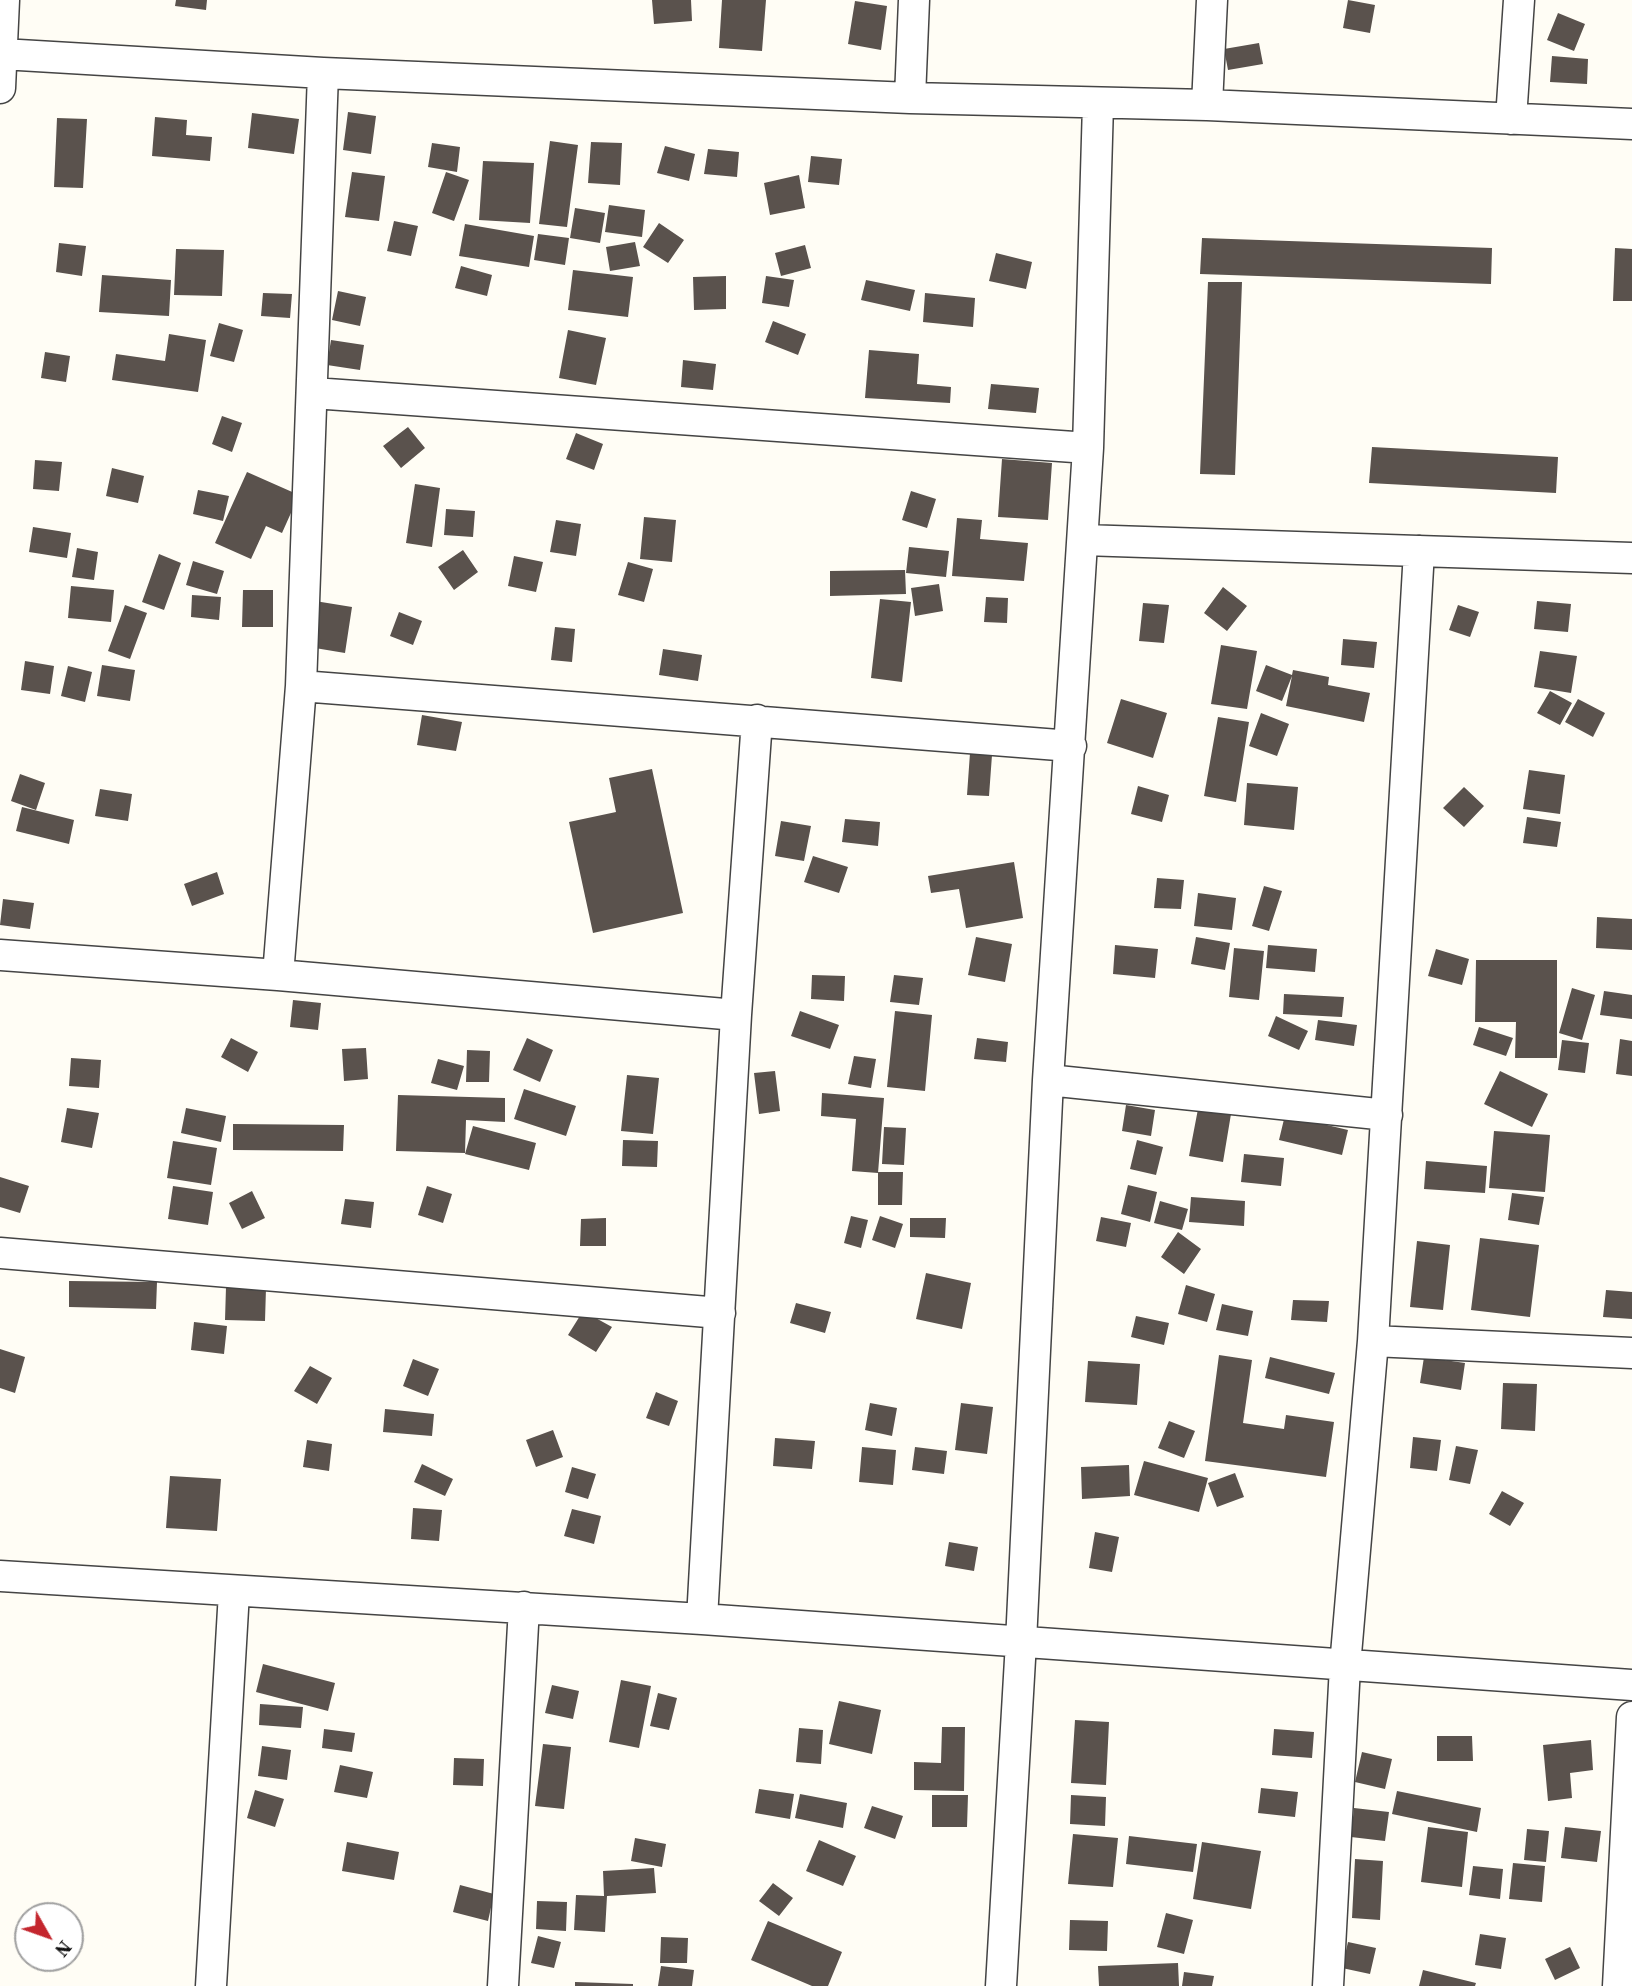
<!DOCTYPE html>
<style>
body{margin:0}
#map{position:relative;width:1632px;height:1986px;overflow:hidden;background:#fffdf5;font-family:"Source Serif 4",serif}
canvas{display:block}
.north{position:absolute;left:14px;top:1902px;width:70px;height:70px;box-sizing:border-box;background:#fff;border:2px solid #a0a0a0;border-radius:50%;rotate:130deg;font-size:19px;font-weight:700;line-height:28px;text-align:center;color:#111}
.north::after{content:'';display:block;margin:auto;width:24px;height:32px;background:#c4262e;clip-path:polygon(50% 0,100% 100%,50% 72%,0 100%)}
</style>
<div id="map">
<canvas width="1632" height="1986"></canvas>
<div class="north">N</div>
</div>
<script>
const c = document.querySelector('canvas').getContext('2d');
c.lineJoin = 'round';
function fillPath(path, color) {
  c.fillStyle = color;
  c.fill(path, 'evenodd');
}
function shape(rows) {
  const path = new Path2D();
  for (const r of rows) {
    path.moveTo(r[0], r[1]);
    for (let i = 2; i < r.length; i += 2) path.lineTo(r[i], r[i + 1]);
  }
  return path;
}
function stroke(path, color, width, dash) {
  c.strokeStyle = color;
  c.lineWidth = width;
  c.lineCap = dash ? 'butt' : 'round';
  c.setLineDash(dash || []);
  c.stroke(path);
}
fillPath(shape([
 [176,0,207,0,206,10,175,6],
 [652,0,691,0,692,21,654,24],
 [722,0,766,0,762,51,719,48],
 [1348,0,1375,5,1370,33,1343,28],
 [855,1,887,6,881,50,848,44],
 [1558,13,1585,24,1574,51,1547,40],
 [1259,43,1263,64,1228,70,1224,49],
 [1552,56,1588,59,1587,84,1550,82],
 [348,112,376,116,371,154,343,150],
 [252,113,299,119,294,154,248,148],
 [155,117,187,120,186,135,212,137,210,161,152,156],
 [57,118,87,119,83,188,54,187],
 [550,141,578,145,567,227,539,224],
 [591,142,622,143,620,185,588,183],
 [432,143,460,147,457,172,428,167],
 [665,146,695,154,689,181,657,173],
 [708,149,739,152,737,177,704,174],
 [811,156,842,159,839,185,808,182],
 [483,161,534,163,530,223,479,220],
 [352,172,385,176,379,221,345,217],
 [446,172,469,180,454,221,432,213],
 [799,175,805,208,770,215,764,183],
 [609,205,645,210,642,237,605,232],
 [575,208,605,213,600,243,570,238],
 [394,221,418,226,411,256,387,251],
 [659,223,684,240,668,263,643,247],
 [465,224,534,236,529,267,459,256],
 [538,234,569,238,565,265,534,260],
 [1202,238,1492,248,1491,284,1200,274],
 [635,242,640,266,610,271,606,247],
 [59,243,86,246,82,276,56,272],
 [805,245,811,268,781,276,775,253],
 [1615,248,1632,249,1632,301,1613,301],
 [176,249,224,250,222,296,174,295],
 [996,253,1032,262,1026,289,989,281],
 [461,266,492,275,487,296,455,288],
 [573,270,633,277,628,317,568,310],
 [102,275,171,280,169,316,99,312],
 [726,276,726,309,694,310,693,277],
 [766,276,794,280,789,307,762,303],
 [866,280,915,290,910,311,861,300],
 [1208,282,1242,282,1235,475,1200,474],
 [338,291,366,297,360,326,332,320],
 [263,293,292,294,290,318,261,316],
 [925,293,975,298,973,327,923,322],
 [773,321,806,334,798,355,765,342],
 [219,323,243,330,234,362,210,356],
 [568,330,606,338,596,385,559,378],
 [169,334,206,340,198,392,112,380,116,354,165,361],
 [331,340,364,345,360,370,327,365],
 [869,350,919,354,917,384,951,387,950,403,865,398],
 [45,352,70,356,66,382,41,378],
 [683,360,716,364,713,390,681,387],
 [991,384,1039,388,1036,413,988,409],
 [222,416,242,423,232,452,212,444],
 [408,427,425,448,401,468,383,446],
 [576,433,603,444,594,470,566,459],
 [1372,447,1558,457,1556,493,1369,483],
 [1002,459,1052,463,1048,520,998,517],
 [35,460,62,462,59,491,33,489],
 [112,468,144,476,138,503,106,496],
 [247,472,299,495,282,533,266,526,251,559,215,543],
 [415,484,440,488,432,547,406,543],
 [198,490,229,496,223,521,193,514],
 [911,491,936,499,927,528,902,520],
 [446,509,475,511,473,537,444,535],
 [644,517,676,520,672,562,640,559],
 [957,518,982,520,980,539,1028,543,1024,581,952,576],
 [556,520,581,524,576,556,550,552],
 [33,527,71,533,67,558,29,552],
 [909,547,949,551,946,577,906,573],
 [77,548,98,552,94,580,72,577],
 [463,550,478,572,454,590,438,567],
 [159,554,181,563,164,610,142,602],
 [514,556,543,562,536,592,508,586],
 [193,561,224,571,217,594,186,585],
 [628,562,653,569,644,602,618,595],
 [905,570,906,594,830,596,830,571],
 [939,584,943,611,915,616,911,588],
 [71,586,114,590,111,622,68,618],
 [1223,587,1247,606,1227,631,1204,613],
 [243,590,273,590,273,627,242,627],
 [192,595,221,597,219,620,191,617],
 [986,597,1008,598,1007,623,984,622],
 [880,599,911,602,902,682,871,678],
 [315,601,352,607,345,653,309,647],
 [1537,601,1571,604,1568,632,1534,629],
 [1143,603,1169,605,1164,643,1139,641],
 [125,605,147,613,130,659,108,651],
 [1458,605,1479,612,1470,637,1449,630],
 [399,612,422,621,413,645,390,636],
 [555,627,575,629,572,662,551,660],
 [1343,639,1377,642,1374,668,1341,665],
 [1221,645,1257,651,1247,709,1211,704],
 [663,649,702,655,698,681,659,675],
 [1540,651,1577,656,1571,693,1534,687],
 [25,661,54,666,50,694,21,690],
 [102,665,135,670,130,701,97,696],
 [1266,665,1292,675,1293,670,1329,677,1328,685,1370,693,1364,722,1286,706,1292,676,1282,701,1256,691],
 [68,666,92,672,85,702,61,696],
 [1550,691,1572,703,1560,725,1537,713],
 [1121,699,1167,713,1153,758,1107,743],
 [1578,699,1605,713,1593,737,1565,722],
 [1261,713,1289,724,1277,756,1249,746],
 [422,715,462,722,456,751,417,745],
 [1218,717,1249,722,1236,802,1204,796],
 [970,753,992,755,989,796,967,795],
 [652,769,683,913,593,933,569,822,616,812,609,778],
 [1529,770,1565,775,1560,814,1523,809],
 [20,774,45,783,36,810,11,801],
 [1247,783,1298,787,1294,830,1244,825],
 [1138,786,1169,795,1162,822,1131,814],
 [1464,787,1484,806,1464,827,1443,808],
 [100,789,132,794,128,821,95,816],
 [22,807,74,820,69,844,16,831],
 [1527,817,1561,822,1557,847,1523,843],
 [845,819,880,822,878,846,842,842],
 [781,821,811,826,804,861,775,856],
 [813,856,848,867,839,893,804,882],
 [1014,862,1023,918,966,928,959,889,931,893,928,876],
 [217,872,224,894,192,906,184,884],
 [1157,878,1184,880,1181,909,1154,908],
 [1264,886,1282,891,1269,931,1252,926],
 [1198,893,1236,898,1232,930,1194,926],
 [3,899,34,903,30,929,0,925],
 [1597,917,1632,919,1632,950,1596,948],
 [976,937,1012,944,1005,982,968,975],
 [1196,937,1230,943,1225,970,1191,964],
 [1115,945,1158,949,1155,978,1113,974],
 [1268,945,1317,949,1315,972,1266,968],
 [1234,948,1264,951,1259,1000,1229,997],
 [1436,949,1469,959,1462,985,1428,976],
 [1476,960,1557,960,1557,1058,1515,1058,1516,1022,1475,1022],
 [812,975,845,976,844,1001,811,999],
 [894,975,923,978,919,1005,890,1002],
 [1572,988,1595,995,1582,1040,1559,1033],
 [1604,991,1632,995,1632,1019,1600,1015],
 [1284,994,1344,997,1342,1017,1283,1014],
 [293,1000,321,1003,318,1030,290,1027],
 [800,1011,839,1025,830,1049,791,1036],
 [895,1011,932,1015,925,1091,887,1087],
 [1276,1016,1308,1031,1299,1050,1268,1036],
 [1318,1020,1357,1025,1354,1046,1315,1040],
 [1479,1027,1513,1038,1506,1056,1473,1045],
 [231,1038,258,1052,248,1072,221,1057],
 [527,1038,553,1050,540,1082,513,1070],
 [977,1038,1008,1042,1006,1062,974,1059],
 [1620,1039,1632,1041,1632,1076,1616,1074],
 [1562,1040,1589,1043,1585,1073,1558,1070],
 [366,1048,368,1079,344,1081,342,1049],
 [467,1050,490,1051,489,1082,466,1082],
 [854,1056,876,1059,871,1088,848,1084],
 [71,1058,101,1060,99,1088,69,1086],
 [438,1059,464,1066,457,1090,431,1083],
 [775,1071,780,1111,759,1114,754,1073],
 [1500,1071,1548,1094,1532,1127,1484,1104],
 [627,1075,659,1078,653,1134,621,1131],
 [524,1089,576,1106,566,1136,514,1119],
 [822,1093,884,1098,878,1173,852,1171,856,1119,821,1116],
 [398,1095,505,1098,505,1122,466,1120,465,1153,396,1151],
 [1126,1105,1155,1110,1151,1136,1122,1131],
 [67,1108,99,1113,92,1148,61,1142],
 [186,1108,226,1116,221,1142,181,1133],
 [1198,1109,1231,1114,1223,1162,1189,1156],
 [1285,1115,1348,1130,1342,1155,1279,1140],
 [233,1124,344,1125,343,1151,233,1150],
 [473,1126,536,1143,529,1170,465,1154],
 [884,1127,906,1128,904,1165,882,1164],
 [1494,1131,1550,1135,1545,1192,1489,1188],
 [623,1140,658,1141,657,1167,622,1166],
 [1137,1140,1163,1147,1156,1175,1130,1169],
 [173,1141,217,1148,211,1185,167,1178],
 [1244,1154,1284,1158,1281,1186,1241,1182],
 [1426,1161,1487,1166,1485,1193,1424,1189],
 [878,1172,903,1172,902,1205,878,1205],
 [0,1177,29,1186,20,1213,0,1207],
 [1128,1185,1157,1192,1150,1222,1121,1214],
 [173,1186,213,1192,208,1225,168,1219],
 [427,1186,452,1194,443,1223,418,1215],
 [252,1191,265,1218,242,1229,229,1203],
 [1512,1193,1544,1197,1539,1225,1508,1220],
 [1191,1197,1245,1201,1244,1226,1189,1222],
 [345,1199,374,1202,371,1228,341,1224],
 [1160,1201,1188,1209,1182,1230,1154,1223],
 [851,1216,868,1220,861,1248,844,1243],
 [880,1216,903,1224,895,1248,872,1240],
 [1101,1217,1131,1223,1126,1247,1096,1241],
 [606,1218,606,1246,580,1246,581,1219],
 [910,1218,946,1218,945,1238,910,1237],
 [1178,1232,1201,1249,1184,1274,1161,1257],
 [1480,1238,1539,1245,1530,1317,1471,1310],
 [1417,1241,1450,1245,1443,1310,1410,1307],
 [926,1273,971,1283,962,1329,916,1319],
 [69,1281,157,1282,156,1309,69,1307],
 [1186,1285,1215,1294,1207,1322,1178,1314],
 [226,1287,266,1288,265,1321,225,1320],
 [1606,1290,1632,1292,1632,1319,1603,1317],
 [1293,1300,1329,1301,1327,1322,1291,1320],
 [796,1303,831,1312,825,1333,790,1323],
 [1222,1304,1253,1311,1248,1336,1216,1330],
 [583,1311,612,1327,596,1352,568,1335],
 [1136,1316,1169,1323,1164,1345,1131,1337],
 [194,1322,227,1326,224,1354,191,1350],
 [0,1349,25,1357,15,1393,0,1388],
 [1219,1355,1252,1360,1243,1423,1284,1429,1286,1415,1334,1422,1326,1477,1205,1461],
 [1270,1357,1335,1373,1329,1394,1265,1378],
 [1424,1357,1465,1363,1461,1390,1420,1383],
 [413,1359,439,1369,428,1396,403,1386],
 [1088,1361,1140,1364,1137,1405,1085,1402],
 [310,1366,332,1378,317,1404,294,1391],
 [1503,1383,1537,1384,1535,1431,1501,1429],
 [656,1392,678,1401,669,1426,646,1418],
 [870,1403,897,1408,892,1436,865,1430],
 [961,1403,993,1407,987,1454,955,1450],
 [385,1409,434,1414,432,1436,383,1432],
 [1169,1421,1195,1431,1184,1458,1158,1448],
 [553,1430,563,1457,536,1467,526,1440],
 [1413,1437,1441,1440,1437,1471,1410,1468],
 [775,1438,815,1441,812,1469,773,1466],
 [307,1440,332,1444,329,1471,303,1467],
 [1456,1446,1478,1450,1470,1484,1449,1480],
 [862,1447,896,1450,893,1485,859,1482],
 [915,1447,947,1451,944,1474,912,1470],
 [1144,1461,1208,1478,1199,1512,1134,1495],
 [422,1464,453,1479,445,1496,414,1482],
 [1129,1465,1130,1496,1082,1499,1081,1467],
 [572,1467,596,1474,588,1499,565,1492],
 [1235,1473,1244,1497,1217,1507,1208,1483],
 [170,1476,221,1479,217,1531,166,1528],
 [1502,1491,1524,1503,1510,1526,1489,1514],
 [413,1508,442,1510,439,1541,411,1539],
 [572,1509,601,1516,594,1544,564,1536],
 [1095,1532,1119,1537,1112,1572,1089,1568],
 [949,1542,978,1547,974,1571,945,1566],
 [263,1664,335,1683,328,1711,256,1692],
 [621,1680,651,1686,639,1748,609,1742],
 [552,1685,579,1691,573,1719,545,1713],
 [658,1693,677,1698,669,1730,650,1726],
 [839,1701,881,1710,872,1754,829,1744],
 [260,1704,303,1707,301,1728,259,1725],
 [1075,1720,1109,1722,1106,1785,1071,1783],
 [942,1727,965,1727,964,1791,914,1790,914,1762,941,1763],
 [799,1728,823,1730,821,1764,796,1762],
 [324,1729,355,1733,352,1752,322,1748],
 [1274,1729,1314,1732,1312,1758,1272,1755],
 [1437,1736,1472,1736,1473,1761,1437,1761],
 [1591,1740,1593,1770,1570,1773,1572,1798,1548,1801,1543,1745],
 [543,1744,571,1747,564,1809,535,1806],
 [262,1746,291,1750,287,1780,258,1776],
 [1362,1752,1392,1759,1385,1789,1355,1782],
 [454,1758,484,1759,483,1786,453,1785],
 [340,1765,373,1772,367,1798,334,1792],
 [1261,1788,1298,1792,1295,1817,1258,1813],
 [759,1789,794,1794,790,1819,755,1813],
 [255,1790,284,1799,275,1827,247,1818],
 [1397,1791,1481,1808,1477,1832,1392,1814],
 [800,1794,847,1803,843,1828,795,1818],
 [932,1795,968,1795,967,1827,932,1827],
 [1071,1795,1106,1797,1105,1826,1070,1824],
 [872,1806,903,1816,895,1839,864,1828],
 [1354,1808,1389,1812,1385,1841,1351,1837],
 [1428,1827,1468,1832,1462,1887,1421,1882],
 [1565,1827,1601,1831,1597,1862,1561,1858],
 [1527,1829,1549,1831,1546,1862,1524,1860],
 [1073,1834,1118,1838,1113,1887,1068,1884],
 [1129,1836,1197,1844,1193,1872,1126,1864],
 [635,1838,666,1844,662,1867,631,1861],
 [819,1840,856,1856,843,1886,806,1871],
 [347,1842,399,1852,394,1880,342,1871],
 [1202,1842,1261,1851,1251,1909,1193,1899],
 [1355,1859,1383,1861,1380,1920,1352,1918],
 [1513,1863,1545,1866,1542,1902,1509,1899],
 [1473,1866,1503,1869,1500,1899,1469,1895],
 [654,1868,656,1893,607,1896,605,1932,574,1930,576,1895,604,1896,603,1871],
 [773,1883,793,1898,779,1916,759,1901],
 [460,1885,494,1894,488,1921,453,1912],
 [537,1901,567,1902,566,1931,536,1929],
 [1166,1913,1193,1920,1184,1954,1157,1947],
 [1070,1920,1108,1921,1107,1951,1069,1950],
 [768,1921,842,1952,828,1986,812,1986,751,1960],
 [1480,1934,1506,1938,1501,1969,1475,1965],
 [538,1936,561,1942,554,1968,531,1963],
 [661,1937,688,1938,687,1963,660,1963],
 [1348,1942,1376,1948,1370,1974,1342,1968],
 [1570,1947,1580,1968,1555,1980,1545,1959],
 [1178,1963,1179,1986,1099,1986,1098,1966],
 [661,1966,694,1970,692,1986,658,1986],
 [1423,1970,1476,1983,1475,1986,1419,1986],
 [1184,1972,1214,1976,1212,1986,1182,1986],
 [575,1982,633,1984,633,1986,575,1986]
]), '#5a524d');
const street = shape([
 [2,54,323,73,910,98,1207,105,1632,124],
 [0,88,4,0],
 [910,98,914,0],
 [1207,105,1212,0],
 [1511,119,1519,0],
 [313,393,1088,448],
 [1083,540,1632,558],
 [301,686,1071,746],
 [0,955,278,975,736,1015],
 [278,975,301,686,323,73],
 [1048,1080,1387,1115],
 [0,1253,720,1313],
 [1373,1341,1632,1353],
 [0,1576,702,1619,1632,1685],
 [702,1619,736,1015,757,720],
 [211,1986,234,1592],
 [503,1986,524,1607],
 [1001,1986,1021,1642,1048,1080,1088,448,1098,104],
 [1328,1986,1345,1666,1373,1341,1419,551],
 [1618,1986,1632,1717]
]);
stroke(street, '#444', 33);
stroke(street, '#fff', 30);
</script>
